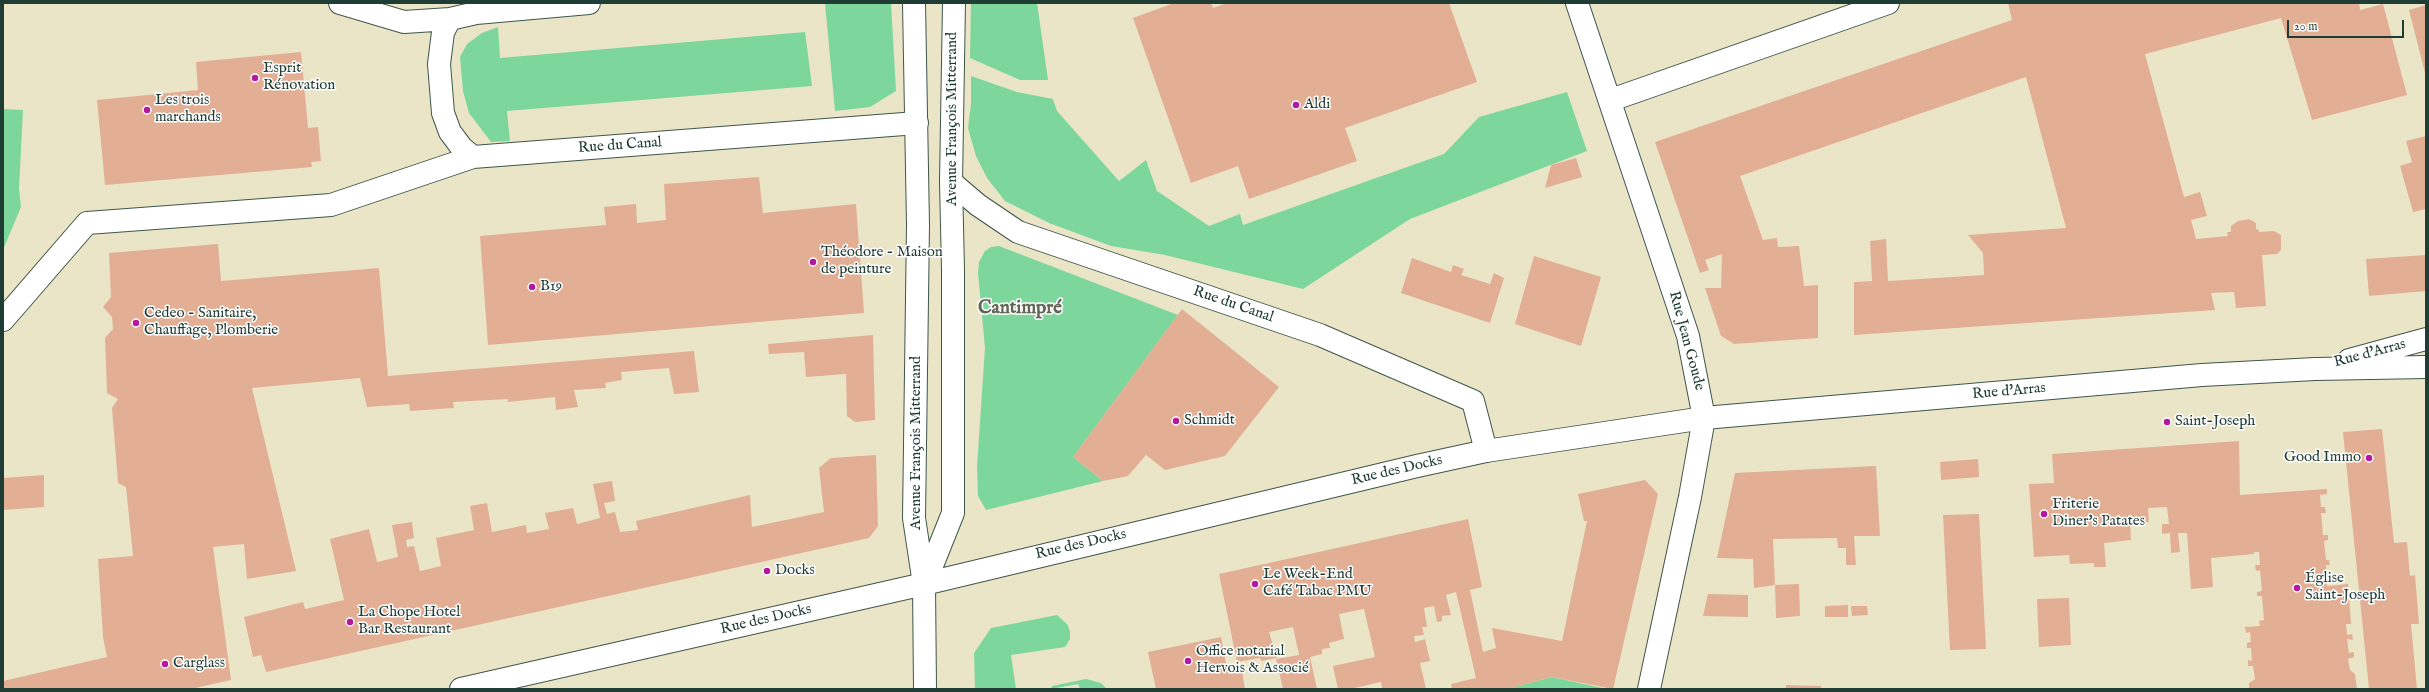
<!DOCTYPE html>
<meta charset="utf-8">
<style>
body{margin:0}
#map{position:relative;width:2429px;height:692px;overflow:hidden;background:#ebe5c8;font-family:"IM FELL English",serif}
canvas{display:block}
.frame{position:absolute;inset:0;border:4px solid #1f3d34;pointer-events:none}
.scale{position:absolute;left:2287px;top:20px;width:117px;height:18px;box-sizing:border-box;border:2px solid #1f3d34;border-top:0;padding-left:5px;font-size:12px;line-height:14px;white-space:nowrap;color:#1f3d34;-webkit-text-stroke:3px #fff;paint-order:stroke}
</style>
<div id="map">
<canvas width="2429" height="692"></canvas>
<div class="frame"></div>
<div class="scale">20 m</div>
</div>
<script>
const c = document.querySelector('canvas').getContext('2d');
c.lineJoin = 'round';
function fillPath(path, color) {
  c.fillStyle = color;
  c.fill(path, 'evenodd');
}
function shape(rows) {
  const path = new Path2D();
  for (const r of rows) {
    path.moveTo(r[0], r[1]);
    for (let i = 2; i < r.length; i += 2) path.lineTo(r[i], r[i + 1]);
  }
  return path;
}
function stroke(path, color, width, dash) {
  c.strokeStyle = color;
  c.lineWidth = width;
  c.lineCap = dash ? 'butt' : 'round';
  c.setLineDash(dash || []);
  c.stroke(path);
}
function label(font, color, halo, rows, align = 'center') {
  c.font = font + ' "IM FELL English",serif';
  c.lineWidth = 3;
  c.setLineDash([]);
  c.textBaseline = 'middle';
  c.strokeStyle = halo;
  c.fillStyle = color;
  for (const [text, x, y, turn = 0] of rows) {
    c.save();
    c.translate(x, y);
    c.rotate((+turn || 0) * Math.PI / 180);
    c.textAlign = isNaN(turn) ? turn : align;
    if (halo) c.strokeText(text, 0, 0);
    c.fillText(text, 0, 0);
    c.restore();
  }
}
fillPath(shape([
 [825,3,891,3,896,91,870,107,835,111],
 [971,3,1037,3,1048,80,1020,80,970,58],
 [498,27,500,58,805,32,812,86,507,111,510,141,491,142,469,113,463,91,460,57,467,44,482,33],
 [971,76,1017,92,1053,99,1057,111,1119,181,1146,160,1157,191,1209,226,1240,214,1243,225,1444,154,1479,117,1567,92,1587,151,1410,219,1303,289,1165,255,1111,246,1049,223,1005,201,987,178,976,156,968,128,971,104],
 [3,109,23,110,19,189,21,207,3,250],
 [999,246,1178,315,1073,457,1103,481,986,510,978,496,977,466,985,348,978,273,979,262,985,251,991,247],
 [1057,615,1067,624,1070,631,1070,639,1065,647,1011,655,1016,689,975,689,974,653,991,628],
 [1552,677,1607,689,1507,689],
 [1086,679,1101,683,1107,689,1080,689,1078,684,1051,689,1052,686]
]), '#7dd79d');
fillPath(shape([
 [1174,3,1211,3,1213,8,1227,3,1449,3,1477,82,1345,128,1357,161,1249,199,1238,166,1191,183,1133,18],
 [2008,3,2359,3,2360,10,2383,4,2407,95,2312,120,2281,18,2145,54,2184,197,2200,192,2207,216,2191,220,2196,239,2228,236,2227,232,2231,232,2231,226,2238,221,2249,219,2256,223,2256,229,2258,229,2259,232,2274,231,2281,235,2281,250,2277,254,2262,255,2266,306,2236,308,2234,292,2211,293,2215,310,1854,335,1854,282,1872,281,1870,241,1886,239,1888,281,1984,275,1983,253,1968,235,2066,228,2026,77,1740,176,1763,240,1777,238,1778,247,1799,246,1804,286,1818,285,1818,338,1734,344,1721,336,1705,288,1721,288,1722,254,1705,260,1709,270,1700,273,1655,142,2012,20],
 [2426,5,2426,73,2425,73,2409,10],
 [301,52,308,128,318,127,321,161,311,162,312,167,105,185,97,100,198,90,196,62],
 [2426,136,2426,209,2413,212,2400,166,2412,162,2406,141],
 [1576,158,1582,177,1545,188,1551,165],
 [759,177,763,213,856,204,864,313,488,345,480,236,606,225,604,207,636,204,637,223,666,220,664,184],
 [218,244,221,281,379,268,388,376,694,351,699,392,674,394,669,368,621,372,622,380,605,383,606,388,574,390,578,407,556,410,555,397,508,402,508,399,453,402,454,408,410,411,409,404,367,407,360,378,252,388,296,571,247,579,244,544,213,547,231,680,191,689,3,689,3,681,107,657,103,637,98,559,133,556,126,487,118,483,112,408,118,399,107,393,105,338,113,329,112,317,103,307,111,297,109,253],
 [2426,255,2426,291,2369,296,2366,259],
 [1534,256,1601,277,1581,346,1515,324],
 [1412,258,1451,272,1453,265,1464,269,1461,275,1490,284,1494,273,1504,278,1490,323,1401,293],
 [1182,309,1279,387,1225,456,1165,470,1146,455,1128,476,1103,481,1073,457],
 [873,335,875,420,855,422,847,416,846,374,806,377,804,352,769,354,768,344],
 [2382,429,2394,543,2407,542,2410,576,2415,575,2419,624,2411,624,2417,689,2369,689,2343,432],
 [2239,441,2240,495,2327,489,2327,494,2320,495,2321,507,2325,507,2326,513,2321,513,2323,535,2328,535,2328,540,2324,541,2326,560,2329,560,2330,565,2326,565,2327,586,2348,584,2351,624,2346,624,2347,635,2352,634,2353,640,2347,639,2349,653,2354,652,2354,657,2348,659,2350,670,2355,674,2357,689,2249,689,2249,683,2255,679,2253,666,2248,666,2248,660,2252,661,2251,648,2247,648,2247,643,2251,642,2250,632,2246,633,2245,627,2260,626,2259,621,2264,620,2262,596,2257,596,2257,592,2262,591,2260,570,2256,571,2255,565,2260,565,2259,552,2254,552,2254,554,2211,558,2213,587,2191,589,2187,533,2178,533,2180,552,2171,553,2170,533,2162,534,2162,524,2169,524,2167,507,2148,508,2149,522,2130,524,2131,540,2104,543,2106,567,2094,567,2094,563,2070,564,2069,555,2034,557,2029,484,2054,483,2052,454],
 [876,455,878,526,869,538,266,672,261,655,253,657,244,617,303,602,305,609,344,600,330,539,369,529,377,562,398,557,392,525,412,522,414,538,406,540,407,547,414,546,420,571,441,566,436,538,474,530,470,506,487,503,492,532,526,525,527,533,549,529,545,513,573,508,577,524,600,518,593,484,612,481,615,501,604,503,607,514,615,512,620,532,638,530,636,521,750,495,752,527,824,512,819,468,831,458],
 [1978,459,1979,477,1941,480,1940,462],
 [1876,466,1880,536,1854,536,1856,565,1846,565,1846,548,1838,548,1837,538,1773,539,1775,585,1799,584,1800,616,1776,618,1775,585,1754,588,1753,559,1717,558,1735,473],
 [44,475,44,507,3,510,3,478],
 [1645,480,1658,494,1613,689,1552,677,1507,689,1452,689,1451,684,1476,678,1456,592,1446,595,1451,615,1442,616,1442,621,1437,622,1434,606,1424,608,1427,627,1422,627,1424,635,1414,636,1415,642,1425,639,1430,661,1420,663,1426,689,1382,689,1381,682,1350,689,1338,689,1333,666,1375,657,1364,609,1339,614,1344,639,1329,643,1330,648,1322,649,1322,654,1310,657,1317,689,1283,689,1276,659,1299,655,1293,627,1269,632,1277,658,1261,661,1260,658,1237,662,1219,574,1468,519,1482,587,1470,590,1483,652,1496,648,1492,628,1562,641,1587,521,1584,521,1578,494],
 [1979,514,1986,649,1950,650,1943,515],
 [1708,594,1748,595,1748,617,1703,616],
 [2069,598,2071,645,2039,647,2037,599],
 [1848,605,1848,617,1825,617,1825,606],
 [1851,606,1867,606,1868,615,1852,616],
 [1221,637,1228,674,1242,671,1245,689,1156,689,1148,652],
 [1786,685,1821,686,1821,689,1786,689]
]), '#e2af95');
const minor = shape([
 [340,3,404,22,450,19,476,13,589,3],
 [1577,3,1688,336,1704,418,1690,497,1649,689],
 [450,19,443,32,439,64,443,113,450,132,462,148,473,157],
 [1611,100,1888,3],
 [951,182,978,205,1018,232,1320,335,1473,401,1486,451],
 [3,320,87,223,331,205,473,157,917,123],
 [461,689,924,584]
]);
const major = shape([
 [914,3,918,225,914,518,924,584,925,689],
 [2349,360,2426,339],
 [925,583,953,513,953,270,951,182,954,3],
 [924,584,1417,466,1486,451,1704,418,2202,375,2315,369,2426,367]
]);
stroke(minor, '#3e564a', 24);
stroke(major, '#3e564a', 24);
stroke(minor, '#fff', 22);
stroke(major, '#fff', 22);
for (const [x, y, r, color] of [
 [255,78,4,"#b5179e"],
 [1296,105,4,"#b5179e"],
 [147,110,4,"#b5179e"],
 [813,262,4,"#b5179e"],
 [532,287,4,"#b5179e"],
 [136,323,4,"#b5179e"],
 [1176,421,4,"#b5179e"],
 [2167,422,4,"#b5179e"],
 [2369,458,4,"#b5179e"],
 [2044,514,4,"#b5179e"],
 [767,571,4,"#b5179e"],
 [1255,584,4,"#b5179e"],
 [2297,588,4,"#b5179e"],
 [350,622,4,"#b5179e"],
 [1188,661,4,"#b5179e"],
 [165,664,4,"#b5179e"]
]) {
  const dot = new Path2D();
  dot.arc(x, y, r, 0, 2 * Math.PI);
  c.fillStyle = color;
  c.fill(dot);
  stroke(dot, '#fff', 1.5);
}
label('15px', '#1f3d34', '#fff', [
 ["Esprit",263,69],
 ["Rénovation",263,86],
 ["Les trois",155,101],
 ["marchands",155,118],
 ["Aldi",1304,105],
 ["Théodore - Maison",821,253],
 ["de peinture",821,270],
 ["B19",540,287],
 ["Cedeo - Sanitaire,",144,314],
 ["Chauffage, Plomberie",144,331],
 ["Schmidt",1184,421],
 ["Saint-Joseph",2175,422],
 ["Good Immo",2361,458,"right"],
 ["Friterie",2052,505],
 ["Diner's Patates",2052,522],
 ["Docks",775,571],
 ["Le Week-End",1263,575],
 ["Café Tabac PMU",1263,592],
 ["Église",2305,579],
 ["Saint-Joseph",2305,596],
 ["La Chope Hotel",358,613],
 ["Bar Restaurant",358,630],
 ["Office notarial",1196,652],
 ["Hervois & Associé",1196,669],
 ["Carglass",173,664]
], 'left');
label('15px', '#1f3d34', '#fff', [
 ["Avenue François Mitterrand",953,119,-90],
 ["Rue du Canal",620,146,-4],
 ["Rue du Canal",1233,305,19],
 ["Rue Jean Goude",1686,341,75],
 ["Rue d'Arras",2370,354,-15],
 ["Rue d'Arras",2009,392,-5],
 ["Avenue François Mitterrand",917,443,-90],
 ["Rue des Docks",1397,471,-13],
 ["Rue des Docks",1081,545,-13],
 ["Rue des Docks",766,620,-13]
]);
label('bold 19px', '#636556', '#fff', [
 ["Cantimpré",1020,309]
]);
</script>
